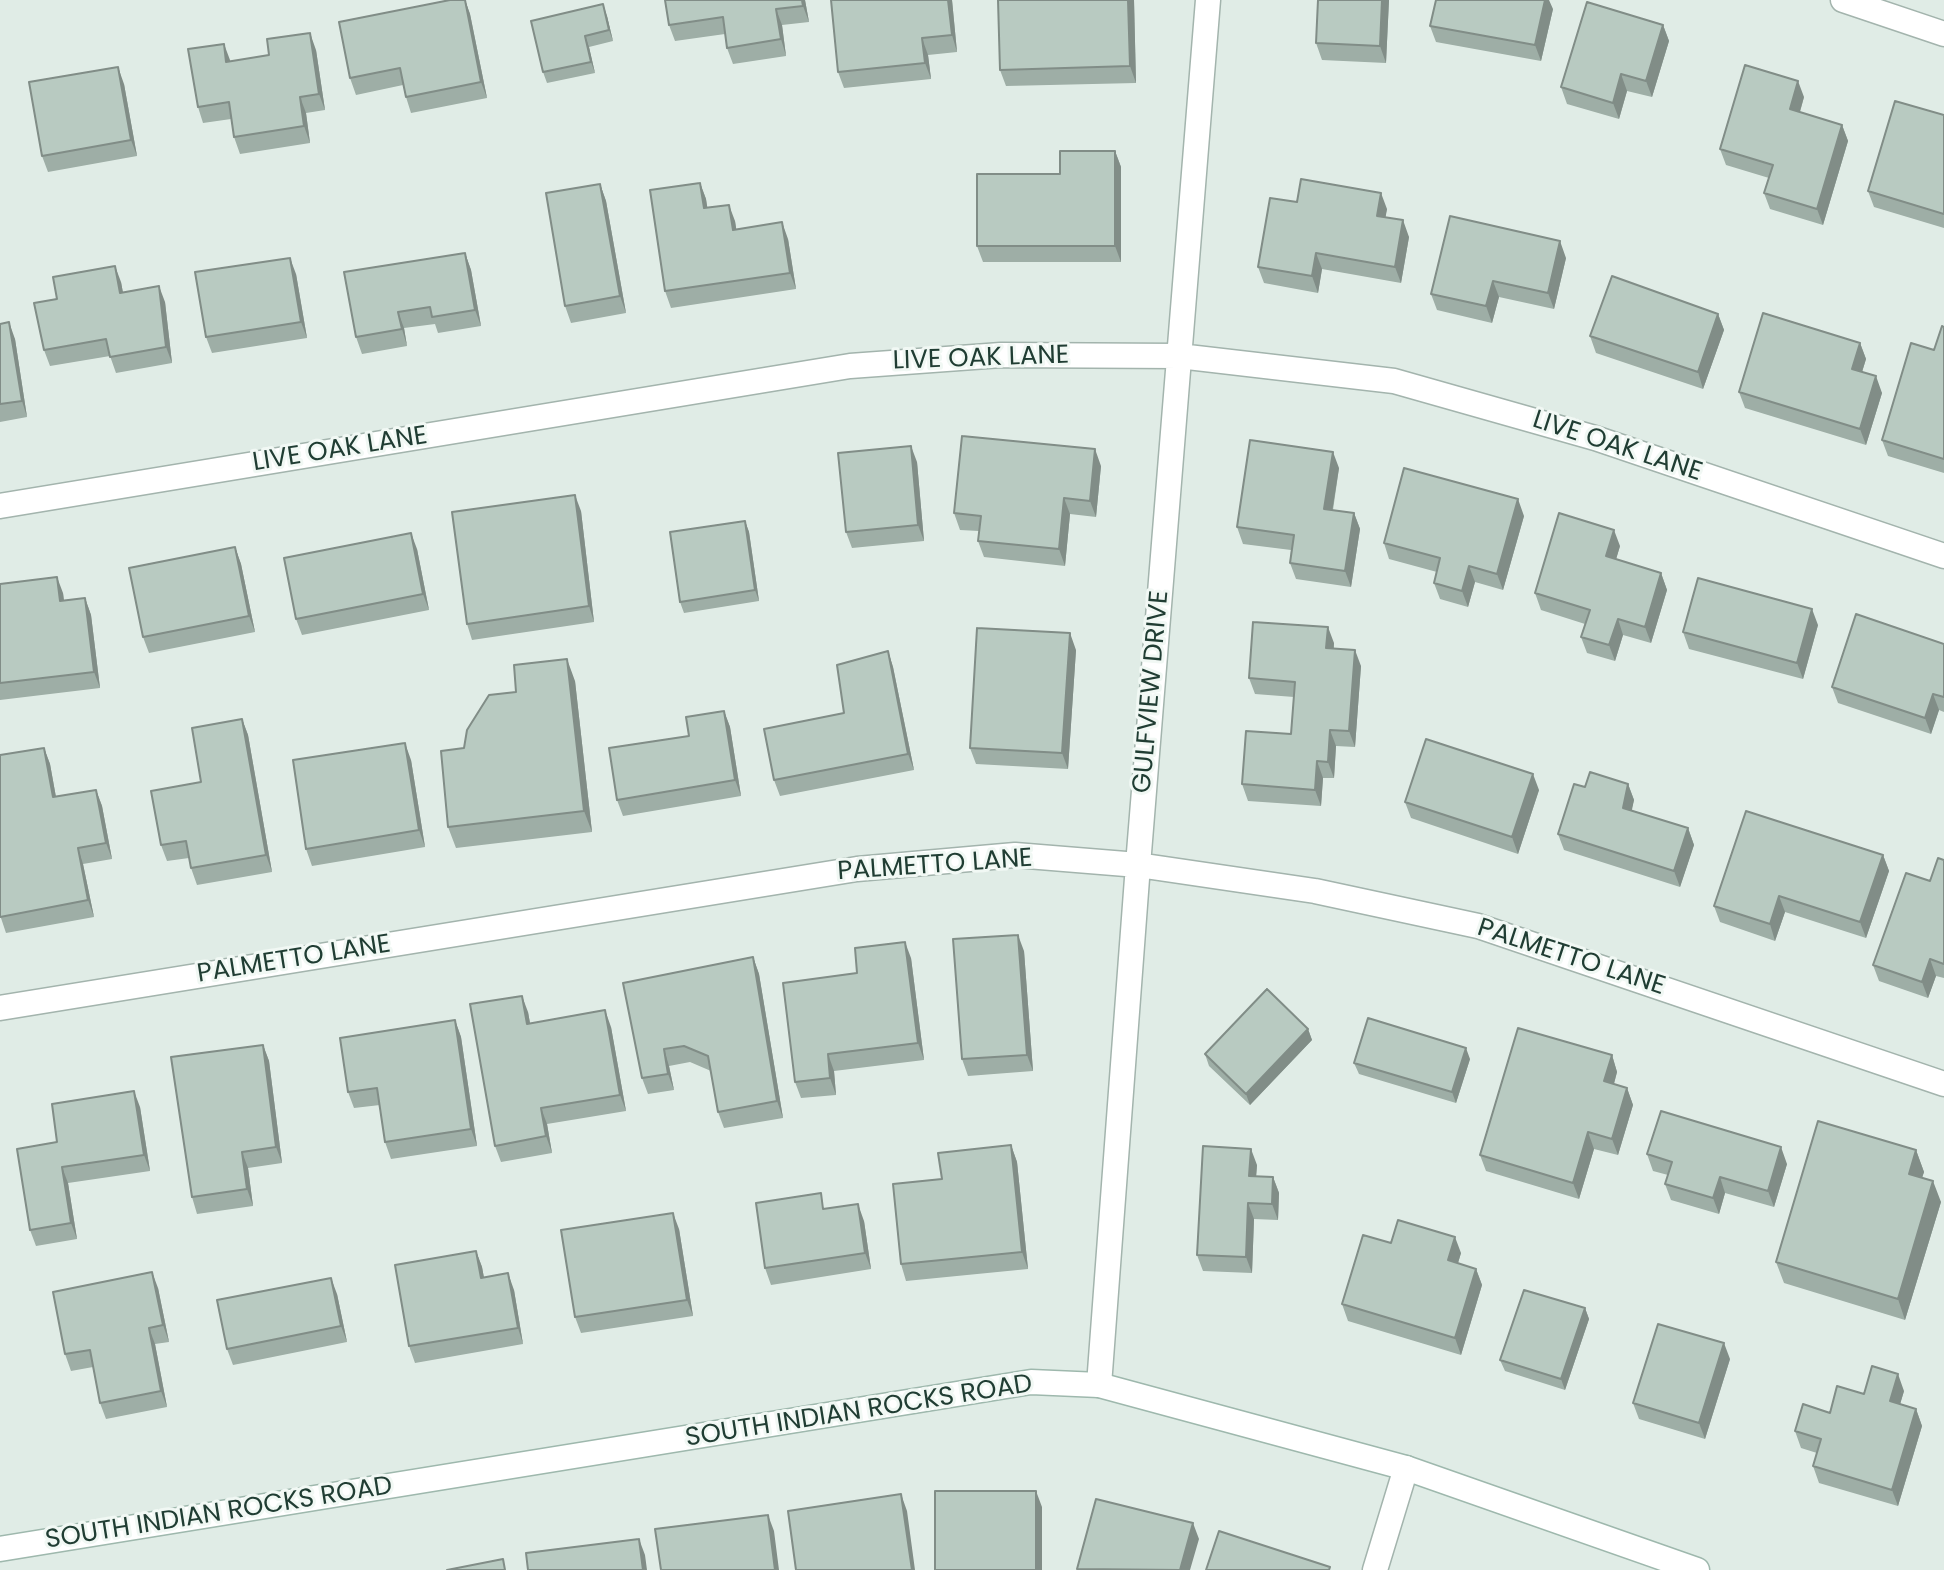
<!DOCTYPE html>
<style>
body{margin:0}
canvas{display:block;background:#e0ece6}
</style>
<canvas width="1944" height="1570"></canvas>
<script>
const c = document.querySelector('canvas').getContext('2d');
c.lineJoin = 'round';
function shape(rows) {
  const path = new Path2D();
  for (const r of rows) {
    path.moveTo(r[0], r[1]);
    for (let i = 2; i < r.length; i += 2) path.lineTo(r[i], r[i + 1]);
  }
  return path;
}
function stroke(path, color, width, dash) {
  c.strokeStyle = color;
  c.lineWidth = width;
  c.lineCap = dash ? 'butt' : 'round';
  c.setLineDash(dash || []);
  c.stroke(path);
}
function fillPath(path, color) {
  c.fillStyle = color;
  c.fill(path, 'evenodd');
}
function label(font, color, halo, rows, align = 'center') {
  c.font = font + ' Poppins,sans-serif';
  c.lineWidth = 6;
  c.setLineDash([]);
  c.textBaseline = 'middle';
  c.strokeStyle = halo;
  c.fillStyle = color;
  for (const [text, x, y, turn = 0] of rows) {
    c.save();
    c.translate(x, y);
    c.rotate((+turn || 0) * Math.PI / 180);
    c.textAlign = isNaN(turn) ? turn : align;
    if (halo) c.strokeText(text, 0, 0);
    c.fillText(text, 0, 0);
    c.restore();
  }
}
const street = shape([
 [1843,0,1944,34],
 [0,506,850,366,1001,355,1179,356,1394,381,1595,438,1944,556],
 [0,1008,857,869,1015,855,1138,865,1315,891,1478,926,1944,1084],
 [1099,1385,1138,865,1208,0],
 [1375,1570,1406,1468]
]);
const secondary = shape([
 [0,1549,1031,1382,1099,1385,1406,1468,1697,1570]
]);
stroke(street, '#a3b4ad', 27);
stroke(secondary, '#9eb8ad', 27);
stroke(street, '#fff', 24);
stroke(secondary, '#fff', 24);
fillPath(shape([
 [465,0,470,14,487,98,411,113,406,97,403,85,356,95,350,78],
 [805,0,809,22,782,25,786,56,733,64,727,48,725,34,675,41,669,25],
 [952,0,957,52,928,55,931,79,844,88,838,72],
 [1134,0,1136,83,1006,86,1000,70],
 [1318,0,1389,0,1386,63,1322,60,1316,43],
 [1553,9,1541,61,1436,42,1430,26],
 [607,16,613,41,589,47,595,73,547,83,543,72],
 [1663,25,1669,41,1652,97,1627,91,1619,119,1567,104,1561,87],
 [316,50,325,110,306,113,310,143,240,154,234,137,231,119,203,123,198,107,230,62],
 [124,84,137,156,48,172,42,156],
 [1804,97,1800,112,1842,125,1848,141,1823,225,1770,209,1764,193,1769,178,1726,165,1720,149],
 [1944,115,1944,228,1874,207,1868,191],
 [1115,151,1121,167,1121,262,983,262,977,246,1060,174],
 [700,183,706,199,707,208,735,221,736,229,788,239,796,289,671,308,665,291],
 [600,184,606,201,626,313,571,323,565,306],
 [1297,202,1387,209,1385,217,1409,237,1401,283,1322,269,1318,293,1264,283,1258,267],
 [465,253,471,270,481,326,438,333,435,324,404,328,407,346,362,354,356,337],
 [1566,258,1554,309,1499,297,1492,323,1437,310,1431,294],
 [296,274,307,338,212,353,206,337],
 [121,282,123,293,165,302,172,363,116,373,110,356,50,366,44,350,57,299],
 [1718,314,1724,330,1703,389,1596,353,1590,336],
 [0,324,15,339,27,417,0,422],
 [1944,327,1944,473,1888,456,1882,440,1934,350],
 [1860,343,1866,359,1862,372,1882,393,1866,445,1745,408,1739,392],
 [917,462,924,541,852,548,846,532],
 [1101,466,1096,517,1070,514,1065,566,984,557,978,541,979,531,960,530,954,513],
 [1339,468,1333,510,1354,513,1360,529,1351,587,1296,579,1290,563,1291,550,1243,544,1237,527],
 [581,511,594,622,472,640,467,624],
 [1524,516,1503,590,1475,582,1468,607,1440,599,1434,583,1437,572,1389,559,1384,543],
 [745,521,749,532,759,601,684,613,680,602],
 [1620,546,1616,559,1661,573,1667,590,1651,643,1623,635,1615,661,1587,653,1581,637,1585,624,1541,610,1535,593],
 [235,547,241,564,255,632,149,653,143,637],
 [417,549,429,610,302,635,296,619],
 [0,584,63,593,64,601,85,598,91,615,100,688,0,700],
 [1818,625,1803,679,1689,649,1683,632],
 [1334,643,1334,649,1361,666,1355,747,1336,746,1334,778,1323,778,1321,806,1248,801,1242,784,1291,734,1294,697,1255,694,1249,678],
 [1944,644,1944,712,1939,710,1931,734,1838,703,1832,687],
 [1076,650,1068,769,976,764,970,748],
 [888,651,893,667,914,770,780,796,774,780,844,713],
 [575,681,592,832,456,848,448,827,464,748,516,692],
 [724,711,730,727,741,796,623,816,617,800,689,736],
 [242,719,248,735,272,872,197,885,191,868,189,858,167,861,161,845],
 [44,748,50,764,56,797,96,790,102,806,112,859,83,864,94,917,6,933,0,915],
 [411,760,425,847,312,866,306,849],
 [1628,784,1634,800,1631,811,1688,828,1694,845,1680,887,1564,850,1558,834,1585,787],
 [1539,790,1518,854,1411,818,1405,802],
 [1883,855,1889,871,1866,938,1785,912,1775,941,1720,922,1714,906],
 [1944,860,1944,978,1936,976,1928,998,1879,981,1873,965],
 [1024,951,1033,1071,968,1076,962,1059],
 [753,957,759,974,783,1118,724,1128,718,1112,711,1071,690,1062,669,1066,674,1090,648,1094,642,1078,623,983],
 [911,958,924,1060,834,1071,836,1095,801,1098,795,1082,857,973],
 [528,1012,530,1023,611,1027,626,1111,547,1124,552,1153,501,1162,495,1146],
 [455,1020,461,1037,477,1146,391,1159,385,1142,380,1105,354,1108,348,1092],
 [1308,1029,1312,1040,1250,1105,1209,1066,1205,1054],
 [263,1045,269,1061,282,1163,248,1168,253,1206,197,1214,192,1197],
 [1612,1055,1617,1072,1614,1084,1627,1088,1633,1105,1618,1155,1594,1149,1579,1199,1486,1171,1480,1155],
 [1470,1059,1456,1103,1359,1074,1354,1063],
 [140,1107,150,1171,68,1183,77,1239,36,1246,30,1230,57,1142],
 [1011,1145,1017,1162,1028,1269,906,1281,901,1264],
 [1916,1150,1924,1172,1922,1178,1941,1202,1905,1320,1784,1283,1776,1262],
 [1647,1154,1787,1164,1774,1207,1725,1193,1719,1214,1671,1200,1665,1184,1668,1175,1653,1171],
 [1257,1165,1256,1176,1273,1177,1279,1193,1278,1220,1254,1219,1252,1273,1203,1271,1197,1255],
 [826,1209,864,1221,871,1269,771,1285,765,1268],
 [679,1229,693,1316,581,1333,575,1317],
 [1391,1243,1461,1253,1458,1263,1476,1269,1482,1285,1461,1355,1348,1321,1342,1304],
 [476,1251,482,1267,484,1278,514,1290,523,1344,415,1363,409,1346],
 [158,1288,169,1342,155,1344,167,1407,106,1419,100,1403,93,1367,71,1371,65,1354],
 [337,1294,347,1342,233,1365,227,1349],
 [1585,1308,1589,1319,1565,1390,1505,1371,1500,1360],
 [1730,1359,1705,1439,1639,1419,1633,1403],
 [1904,1391,1900,1404,1916,1409,1922,1426,1898,1506,1819,1483,1813,1466,1817,1453,1801,1448,1795,1431,1864,1394]
]), '#9eaea6');
fillPath(shape([
 [465,0,470,14,487,98,481,82],
 [802,0,805,0,809,22,803,6],
 [948,0,952,0,957,52,952,35],
 [1128,0,1134,0,1136,83,1130,66],
 [1382,0,1389,0,1386,63,1380,46],
 [1545,0,1549,0,1553,9,1541,61,1535,45],
 [603,4,607,16,613,41,609,30],
 [776,9,782,25,786,56,781,39],
 [1663,25,1669,41,1652,97,1646,81],
 [310,33,316,50,325,110,319,94],
 [585,36,589,47,595,73,591,62],
 [922,38,928,55,931,79,925,63],
 [224,44,230,60,232,79,226,62],
 [118,67,124,84,137,156,131,140],
 [1621,74,1627,91,1619,119,1613,103],
 [1798,81,1804,97,1796,125,1790,109],
 [300,97,306,113,310,143,304,126],
 [1842,125,1848,141,1823,225,1817,209],
 [1115,151,1121,167,1121,262,1115,246],
 [700,183,706,199,710,224,704,208],
 [600,184,606,201,626,313,620,296],
 [1381,193,1387,209,1383,232,1377,216],
 [729,205,735,221,739,246,733,230],
 [1403,220,1409,237,1401,283,1395,267],
 [782,222,788,239,796,289,790,273],
 [1560,241,1566,258,1554,309,1548,293],
 [465,253,471,270,481,326,475,310],
 [1316,253,1322,269,1318,293,1312,276],
 [290,258,296,274,307,338,301,322],
 [115,266,121,282,126,309,120,293],
 [1493,281,1499,297,1492,323,1486,306],
 [159,286,165,302,172,363,166,347],
 [398,312,404,328,407,346,402,329],
 [1718,314,1724,330,1703,389,1698,372],
 [9,322,15,339,27,417,22,401],
 [1860,343,1866,359,1858,385,1852,369],
 [1876,376,1882,393,1866,445,1860,429],
 [911,446,917,462,924,541,918,525],
 [1095,449,1101,466,1096,517,1090,501],
 [1333,452,1339,468,1330,525,1324,509],
 [575,495,581,511,594,622,589,606],
 [1064,498,1070,514,1065,566,1059,549],
 [1518,499,1524,516,1503,590,1497,574],
 [1354,513,1360,529,1351,587,1345,571],
 [745,521,749,532,759,601,755,590],
 [1614,530,1620,546,1612,573,1606,556],
 [411,533,417,549,429,610,423,594],
 [235,547,241,564,255,632,249,616],
 [1469,566,1475,582,1468,607,1462,591],
 [1661,573,1667,590,1651,643,1645,627],
 [57,577,63,593,66,618,60,601],
 [85,598,91,615,100,688,94,672],
 [1812,609,1818,625,1803,679,1797,663],
 [1618,619,1623,635,1615,661,1609,645],
 [1328,627,1334,643,1332,665,1326,648],
 [1070,633,1076,650,1068,769,1062,753],
 [1355,650,1361,666,1355,747,1349,731],
 [888,651,893,667,914,770,908,754],
 [567,659,575,681,592,832,584,811],
 [1933,694,1939,710,1931,734,1925,718],
 [724,711,730,727,741,796,735,780],
 [242,719,248,735,272,872,266,855],
 [1330,730,1336,746,1334,778,1328,762],
 [405,743,411,760,425,847,419,830],
 [44,748,50,764,59,814,53,797],
 [1317,761,1323,778,1321,806,1315,790],
 [1533,774,1539,790,1518,854,1512,837],
 [1628,784,1634,800,1629,824,1623,808],
 [96,790,102,806,112,859,106,843],
 [1688,828,1694,845,1680,887,1674,871],
 [78,848,83,864,94,917,88,900],
 [1883,855,1889,871,1866,938,1860,922],
 [1779,896,1785,912,1775,941,1770,924],
 [1018,935,1024,951,1033,1071,1027,1055],
 [905,942,911,958,924,1060,918,1043],
 [753,957,759,974,783,1118,777,1101],
 [1930,959,1936,976,1928,998,1922,982],
 [522,996,528,1012,533,1040,527,1024],
 [605,1010,611,1027,626,1111,620,1095],
 [455,1020,461,1037,477,1146,471,1129],
 [1308,1029,1312,1040,1250,1105,1246,1094],
 [263,1045,269,1061,282,1163,276,1147],
 [1466,1048,1470,1059,1456,1103,1452,1092],
 [664,1049,669,1066,674,1090,668,1074],
 [828,1054,834,1071,836,1095,830,1078],
 [1612,1055,1617,1072,1610,1098,1604,1081],
 [1627,1088,1633,1105,1618,1155,1612,1139],
 [134,1091,140,1107,150,1171,144,1155],
 [541,1108,547,1124,552,1153,546,1136],
 [1588,1132,1594,1149,1579,1199,1573,1183],
 [1011,1145,1017,1162,1028,1269,1022,1252],
 [1781,1147,1787,1164,1774,1207,1768,1191],
 [1251,1149,1257,1165,1255,1192,1249,1176],
 [1916,1150,1924,1172,1916,1195,1909,1174],
 [242,1152,248,1168,253,1206,247,1189],
 [62,1167,68,1183,77,1239,71,1223],
 [1273,1177,1279,1193,1278,1220,1272,1204],
 [1720,1177,1725,1193,1719,1214,1713,1198],
 [1933,1181,1941,1202,1905,1320,1898,1299],
 [1248,1203,1254,1219,1252,1273,1246,1257],
 [858,1204,864,1221,871,1269,865,1253],
 [673,1213,679,1229,693,1316,687,1300],
 [1455,1237,1461,1253,1454,1276,1448,1260],
 [476,1251,482,1267,487,1294,481,1278],
 [1476,1269,1482,1285,1461,1355,1455,1338],
 [152,1272,158,1288,169,1342,163,1325],
 [508,1273,514,1290,523,1344,518,1328],
 [331,1278,337,1294,347,1342,341,1326],
 [1585,1308,1589,1319,1565,1390,1561,1379],
 [149,1328,155,1344,167,1407,161,1391],
 [1724,1343,1730,1359,1705,1439,1699,1423],
 [1898,1374,1904,1391,1896,1418,1890,1401],
 [1916,1409,1922,1426,1898,1506,1892,1490],
 [1036,1491,1042,1507,1042,1570,1036,1570],
 [901,1494,907,1511,915,1570,912,1570],
 [768,1515,774,1531,779,1570,775,1570],
 [1193,1523,1199,1539,1190,1570,1180,1570],
 [639,1539,645,1555,647,1570,643,1570]
]), '#818d87');
const building = shape([
 [450,0,465,0,481,82,406,97,400,68,350,78,339,22,450,0],
 [665,0,802,0,803,6,776,9,781,39,727,48,723,17,669,25,665,0],
 [831,0,948,0,952,35,922,38,925,63,838,72,831,0],
 [998,0,1128,0,1130,66,1000,70,998,0],
 [1318,0,1382,0,1380,46,1316,43,1318,0],
 [1436,0,1545,0,1535,45,1430,26,1436,0],
 [1587,2,1663,25,1646,81,1621,74,1613,103,1561,87,1587,2],
 [603,4,609,30,585,36,591,62,543,72,531,21,603,4],
 [310,33,319,94,300,97,304,126,234,137,229,102,198,107,188,49,224,44,226,62,269,55,267,39,310,33],
 [1745,65,1798,81,1790,109,1842,125,1817,209,1764,193,1773,165,1720,149,1745,65],
 [118,67,131,140,42,156,29,82,118,67],
 [1895,101,1944,115,1944,214,1868,191,1895,101],
 [1060,151,1115,151,1115,246,977,246,977,174,1060,174,1060,151],
 [1301,179,1381,193,1377,216,1403,220,1395,267,1316,253,1312,276,1258,267,1270,198,1297,202,1301,179],
 [700,183,704,208,729,205,733,230,782,222,790,273,665,291,650,190,700,183],
 [600,184,620,296,565,306,546,193,600,184],
 [1450,216,1560,241,1548,293,1493,281,1486,306,1431,294,1450,216],
 [465,253,475,310,432,317,430,307,398,312,402,329,356,337,344,272,465,253],
 [290,258,301,322,206,337,195,272,290,258],
 [115,266,120,293,159,286,166,347,110,357,106,339,44,350,34,303,57,299,53,277,115,266],
 [1612,276,1718,314,1698,372,1590,336,1612,276],
 [1763,313,1860,343,1852,369,1876,376,1860,429,1739,392,1763,313],
 [9,322,22,401,0,404,0,324,9,322],
 [1942,326,1944,327,1944,459,1882,440,1911,343,1934,350,1942,326],
 [962,436,1095,449,1090,501,1064,498,1059,549,978,541,981,516,954,513,962,436],
 [1250,440,1333,452,1324,509,1354,513,1345,571,1290,563,1294,535,1237,527,1250,440],
 [911,446,918,525,846,532,838,453,911,446],
 [1404,468,1518,499,1497,574,1469,566,1462,591,1434,583,1440,558,1384,543,1404,468],
 [575,495,589,606,467,624,452,512,575,495],
 [1559,513,1614,530,1606,556,1661,573,1645,627,1618,619,1609,645,1581,637,1590,610,1535,593,1559,513],
 [745,521,755,590,680,602,670,532,745,521],
 [411,533,423,594,296,619,284,558,411,533],
 [235,547,249,616,143,637,129,568,235,547],
 [57,577,60,601,85,598,94,672,0,683,0,584,57,577],
 [1698,578,1812,609,1797,663,1683,632,1698,578],
 [1856,614,1944,644,1944,697,1933,694,1925,718,1832,687,1856,614],
 [1253,622,1328,627,1326,648,1355,650,1349,731,1330,730,1328,762,1317,761,1315,790,1242,784,1246,731,1291,734,1295,682,1249,678,1253,622],
 [977,628,1070,633,1062,753,970,748,977,628],
 [888,651,908,754,774,780,764,729,844,713,837,665,888,651],
 [567,659,584,811,448,827,441,751,464,748,467,730,489,695,516,692,514,665,567,659],
 [724,711,735,780,617,800,609,748,689,736,686,717,724,711],
 [242,719,266,855,191,868,186,841,161,845,151,791,201,782,192,728,242,719],
 [1426,739,1533,774,1512,837,1405,802,1426,739],
 [405,743,419,830,306,849,293,760,405,743],
 [44,748,53,797,96,790,106,843,78,848,88,900,0,917,0,755,44,748],
 [1590,772,1628,784,1623,808,1688,828,1674,871,1558,834,1574,784,1585,787,1590,772],
 [1746,811,1883,855,1860,922,1779,896,1770,924,1714,906,1746,811],
 [1938,858,1944,860,1944,964,1930,959,1922,982,1873,965,1906,873,1930,881,1938,858],
 [1018,935,1027,1055,962,1059,953,939,1018,935],
 [905,942,918,1043,828,1054,830,1078,795,1082,783,983,857,973,855,948,905,942],
 [753,957,777,1101,718,1112,708,1056,684,1046,664,1049,668,1074,642,1078,623,983,753,957],
 [1267,989,1308,1029,1246,1094,1205,1054,1267,989],
 [522,996,527,1024,605,1010,620,1095,541,1108,546,1136,495,1146,470,1004,522,996],
 [1368,1018,1466,1048,1452,1092,1354,1063,1368,1018],
 [455,1020,471,1129,385,1142,377,1088,348,1092,340,1038,455,1020],
 [1518,1028,1612,1055,1604,1081,1627,1088,1612,1139,1588,1132,1573,1183,1480,1155,1518,1028],
 [263,1045,276,1147,242,1152,247,1189,192,1197,171,1057,263,1045],
 [134,1091,144,1155,62,1167,71,1223,30,1230,17,1149,57,1142,52,1104,134,1091],
 [1661,1111,1781,1147,1768,1191,1720,1177,1713,1198,1665,1184,1672,1162,1647,1154,1661,1111],
 [1818,1121,1916,1150,1909,1174,1933,1181,1898,1299,1776,1262,1818,1121],
 [1011,1145,1022,1252,901,1264,893,1184,942,1179,938,1153,1011,1145],
 [1203,1146,1251,1149,1249,1176,1273,1177,1272,1204,1248,1203,1246,1257,1197,1255,1203,1146],
 [821,1193,823,1209,858,1204,865,1253,765,1268,756,1203,821,1193],
 [673,1213,687,1300,575,1317,561,1230,673,1213],
 [1398,1220,1455,1237,1448,1260,1476,1269,1455,1338,1342,1304,1363,1235,1391,1243,1398,1220],
 [476,1251,481,1278,508,1273,518,1328,409,1346,395,1265,476,1251],
 [152,1272,163,1325,149,1328,161,1391,100,1403,90,1350,65,1354,53,1292,152,1272],
 [331,1278,341,1326,227,1349,217,1300,331,1278],
 [1524,1290,1585,1308,1561,1379,1500,1360,1524,1290],
 [1658,1324,1724,1343,1699,1423,1633,1403,1658,1324],
 [1872,1366,1898,1374,1890,1401,1916,1409,1892,1490,1813,1466,1821,1439,1795,1431,1803,1404,1830,1413,1837,1386,1864,1394,1872,1366],
 [935,1491,1036,1491,1036,1570,935,1570,935,1491],
 [901,1494,912,1570,796,1570,788,1511,901,1494],
 [1096,1499,1193,1523,1180,1570,1077,1569,1096,1499],
 [768,1515,775,1570,661,1570,655,1529,768,1515],
 [1219,1531,1330,1567,1329,1570,1206,1570,1219,1531],
 [639,1539,643,1570,528,1570,526,1553,639,1539],
 [503,1559,505,1570,447,1570,503,1559]
]);
fillPath(building, '#b8cac1');
stroke(building, '#818d87', 2);
label('26px', '#203d33', '#f1f8f4', [
 ["LIVE OAK LANE",981,359,-2],
 ["LIVE OAK LANE",1617,447,18],
 ["LIVE OAK LANE",340,450,-9],
 ["GULFVIEW DRIVE",1152,692,-85],
 ["PALMETTO LANE",935,866,-4],
 ["PALMETTO LANE",1571,958,18],
 ["PALMETTO LANE",294,960,-9],
 ["SOUTH INDIAN ROCKS ROAD",859,1412,-9],
 ["SOUTH INDIAN ROCKS ROAD",219,1514,-9]
]);
</script>
